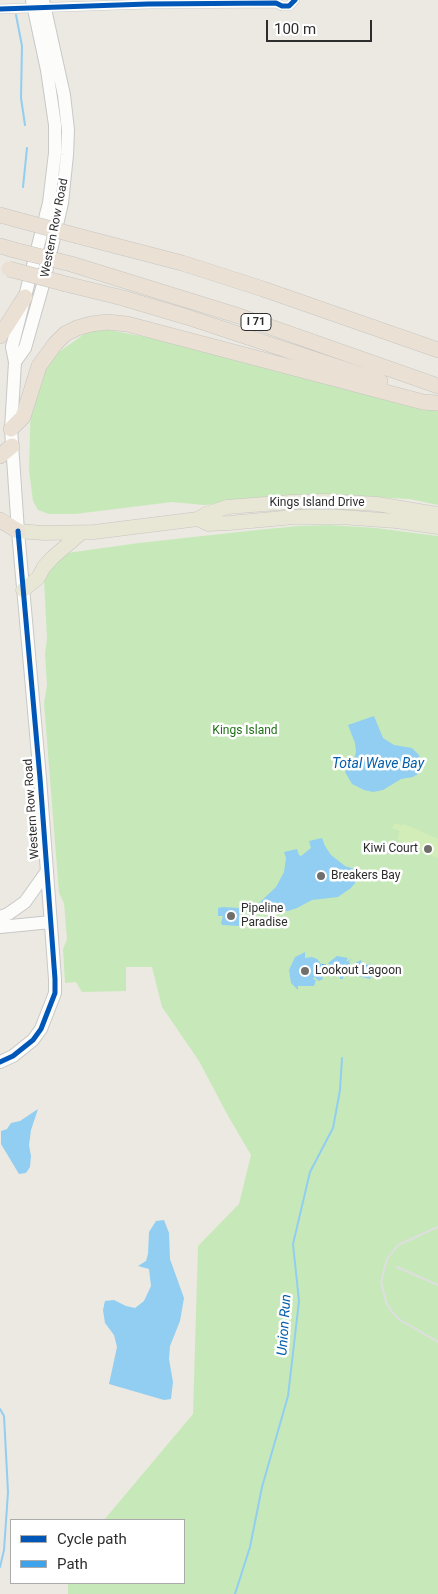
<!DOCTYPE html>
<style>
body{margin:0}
#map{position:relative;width:438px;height:1594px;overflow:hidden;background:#ebe9e2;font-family:Roboto,sans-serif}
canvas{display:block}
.legend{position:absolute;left:10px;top:1519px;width:175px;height:65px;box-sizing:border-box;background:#fff;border:1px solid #ababab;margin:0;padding:6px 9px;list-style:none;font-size:15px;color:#2d2d2d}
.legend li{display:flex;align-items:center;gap:10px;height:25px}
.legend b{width:25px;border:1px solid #ababab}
.scale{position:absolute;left:266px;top:20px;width:106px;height:22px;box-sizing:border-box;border:2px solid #2d2d2d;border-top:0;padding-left:6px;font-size:15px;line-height:18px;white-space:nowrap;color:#2d2d2d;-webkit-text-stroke:4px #fff;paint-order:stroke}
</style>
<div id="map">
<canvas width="438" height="1594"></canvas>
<ul class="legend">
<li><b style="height:6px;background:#0057b8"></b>Cycle path</li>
<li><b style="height:6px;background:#3ea3eb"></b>Path</li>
</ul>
<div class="scale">100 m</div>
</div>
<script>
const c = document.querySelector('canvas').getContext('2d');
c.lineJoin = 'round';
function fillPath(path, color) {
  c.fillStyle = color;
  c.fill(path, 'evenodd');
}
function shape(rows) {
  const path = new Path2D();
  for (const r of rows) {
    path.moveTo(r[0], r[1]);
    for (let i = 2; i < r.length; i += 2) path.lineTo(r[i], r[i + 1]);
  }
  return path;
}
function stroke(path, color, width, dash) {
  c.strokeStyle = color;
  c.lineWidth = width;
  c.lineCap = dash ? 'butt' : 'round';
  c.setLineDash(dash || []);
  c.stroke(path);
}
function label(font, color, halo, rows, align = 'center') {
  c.font = font + ' Roboto,sans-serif';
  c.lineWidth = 5;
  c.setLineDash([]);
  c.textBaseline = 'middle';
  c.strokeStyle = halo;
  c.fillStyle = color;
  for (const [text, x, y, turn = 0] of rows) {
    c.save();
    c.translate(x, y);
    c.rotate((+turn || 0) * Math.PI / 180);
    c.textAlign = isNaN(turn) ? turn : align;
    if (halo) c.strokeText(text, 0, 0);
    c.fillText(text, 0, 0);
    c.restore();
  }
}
fillPath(shape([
 [104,329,213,350,300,372,438,411,438,505,410,499,327,495,204,505,172,502,75,514,49,514,38,510,33,501,29,470,31,395,39,375,56,354,87,332],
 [329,525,376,528,438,536,438,1594,68,1594,68,1583,184,1583,184,1520,104,1520,193,1414,198,1246,239,1204,251,1155,227,1114,199,1061,162,1007,152,967,126,967,126,991,82,992,76,982,65,983,63,949,67,939,64,903,59,893,44,703,47,685,45,654,47,639,44,579,50,566,65,554,74,552,139,543,257,530,298,526]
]), '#c7e9b9');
fillPath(shape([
 [395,823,403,826,404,824,438,839,438,858,397,839,400,831,392,828]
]), '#d2edb7');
fillPath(shape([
 [374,716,383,738,394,745,412,748,419,755,422,766,418,774,413,777,401,779,383,790,373,792,364,790,352,784,345,772,353,762,356,752,355,743,348,725],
 [322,838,325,846,331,855,345,866,364,872,351,888,338,897,312,900,297,908,288,911,272,911,257,905,276,887,284,872,286,858,284,852,297,849,299,855,301,856,311,848,309,841],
 [223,907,239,908,239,926,222,925,221,923,223,916,218,916,218,908],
 [305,952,305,958,312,957,317,959,322,965,330,965,328,963,337,956,348,958,346,962,354,957,349,961,350,964,348,967,356,974,354,976,349,970,348,972,343,975,343,979,340,979,340,975,338,975,336,977,334,975,334,973,330,975,328,969,322,969,321,973,323,979,319,981,314,977,313,979,316,980,314,986,298,986,298,990,291,983,289,970,295,957],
 [361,960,362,963,369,965,370,963,372,965,374,972,370,979,361,977,355,971,358,969,354,969,355,963],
 [38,1109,31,1130,29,1145,31,1156,30,1167,26,1173,19,1174,1,1144,1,1131,7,1129,11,1123,20,1121],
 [164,1220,169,1233,170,1259,184,1298,180,1321,170,1346,169,1359,173,1382,171,1399,164,1400,109,1384,117,1347,114,1335,105,1323,103,1310,105,1301,114,1300,126,1306,135,1308,144,1301,151,1286,149,1269,138,1266,146,1261,148,1254,149,1232,156,1221]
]), '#91cef1');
stroke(shape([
 [16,15,22,46,21,98,25,125],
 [23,187,27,148],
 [0,1409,4,1416,8,1492,4,1550,0,1567],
 [235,1594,250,1547,262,1487,288,1396,299,1301,293,1244,310,1172,333,1128,340,1090,342,1058]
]), '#91cef1', 2);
const street = shape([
 [0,9,148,4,276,3,282,6,289,6,295,0]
]);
const secondary = shape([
 [15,362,25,348,44,281,62,203,67,155,68,130,64,95,43,0],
 [0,917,8,914,25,902,47,871],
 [0,927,51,922],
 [0,1062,13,1056,33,1040,41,1029,55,993,55,979,40,778,18,531,11,429,15,362,12,347,49,203,55,153,55,125,47,70,32,0]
]);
const primary = shape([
 [198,519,208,524,229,523,294,517,341,517,396,521,438,527],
 [18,531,44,533,94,532,198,519,206,514,227,507,291,502,326,501,377,504,438,514],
 [23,590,38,578,44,567,52,558,81,533]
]);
const highway = shape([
 [0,215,22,221],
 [78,236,182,263,263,289,438,350],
 [0,246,14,250],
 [71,264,239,316,438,386],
 [66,284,123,298,187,317,380,381],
 [0,336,25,297],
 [11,429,23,417,39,366,55,344,65,334,77,328,91,324,107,322,127,324,423,402,438,403],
 [0,456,12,446],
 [0,520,18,531]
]);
stroke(street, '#c8c8c7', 10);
stroke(secondary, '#c8c8c7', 14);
stroke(primary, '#c6c5c3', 15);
stroke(highway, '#c6c5c3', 16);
stroke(street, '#fcfcfb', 9);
stroke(secondary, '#fcfcfb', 12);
stroke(primary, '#e8e6d4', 14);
stroke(highway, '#eae0d4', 15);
stroke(shape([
 [438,1227,398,1245,387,1259,381,1282,386,1302,392,1312,400,1320,438,1342],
 [397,1267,438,1285]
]), '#dedee0', 2);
const highwayBridge = shape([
 [22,221,78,236],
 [14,250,71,264],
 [9,269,66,284]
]);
stroke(highwayBridge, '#c6c5c3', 16, []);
stroke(highwayBridge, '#eae0d4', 15);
stroke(shape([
 [324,964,324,969]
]), '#3ea3eb', 4, [8, 4]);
stroke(shape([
 [0,9,148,4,276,3,282,6,289,6,295,0],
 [0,1062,13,1056,33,1040,41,1029,55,993,55,979,40,778,18,531]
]), '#0057b8', 5);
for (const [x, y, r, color] of [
 [428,849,5,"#706f6c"],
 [321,876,5,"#706f6c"],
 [231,916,5,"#706f6c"],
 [305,971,5,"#706f6c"]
]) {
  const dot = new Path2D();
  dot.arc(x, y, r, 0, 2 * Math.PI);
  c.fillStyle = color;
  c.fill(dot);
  stroke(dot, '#fff', 2);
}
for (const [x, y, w] of [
 [256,322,30]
]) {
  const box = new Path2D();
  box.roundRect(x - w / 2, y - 8.5, w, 17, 4);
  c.fillStyle = '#fff';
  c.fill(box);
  stroke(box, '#2d2d2d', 1);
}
label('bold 11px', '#2d2d2d', null, [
 ["I 71",256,322]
]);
label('12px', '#2d2d2d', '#fff', [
 ["Western Row Road",55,228,-79],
 ["Kings Island Drive",317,503],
 ["Western Row Road",32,809,-94]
]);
label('12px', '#1e7115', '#fff', [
 ["Kings Island",245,731]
]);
label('12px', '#2d2d2d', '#fff', [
 ["Kiwi Court",418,849,"right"],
 ["Breakers Bay",331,876],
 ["Pipeline",241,909],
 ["Paradise",241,923],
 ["Lookout Lagoon",315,971]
], 'left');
label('italic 14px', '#045eaa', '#fff', [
 ["Total Wave Bay",378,764],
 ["Union Run",285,1325,-86]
]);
</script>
